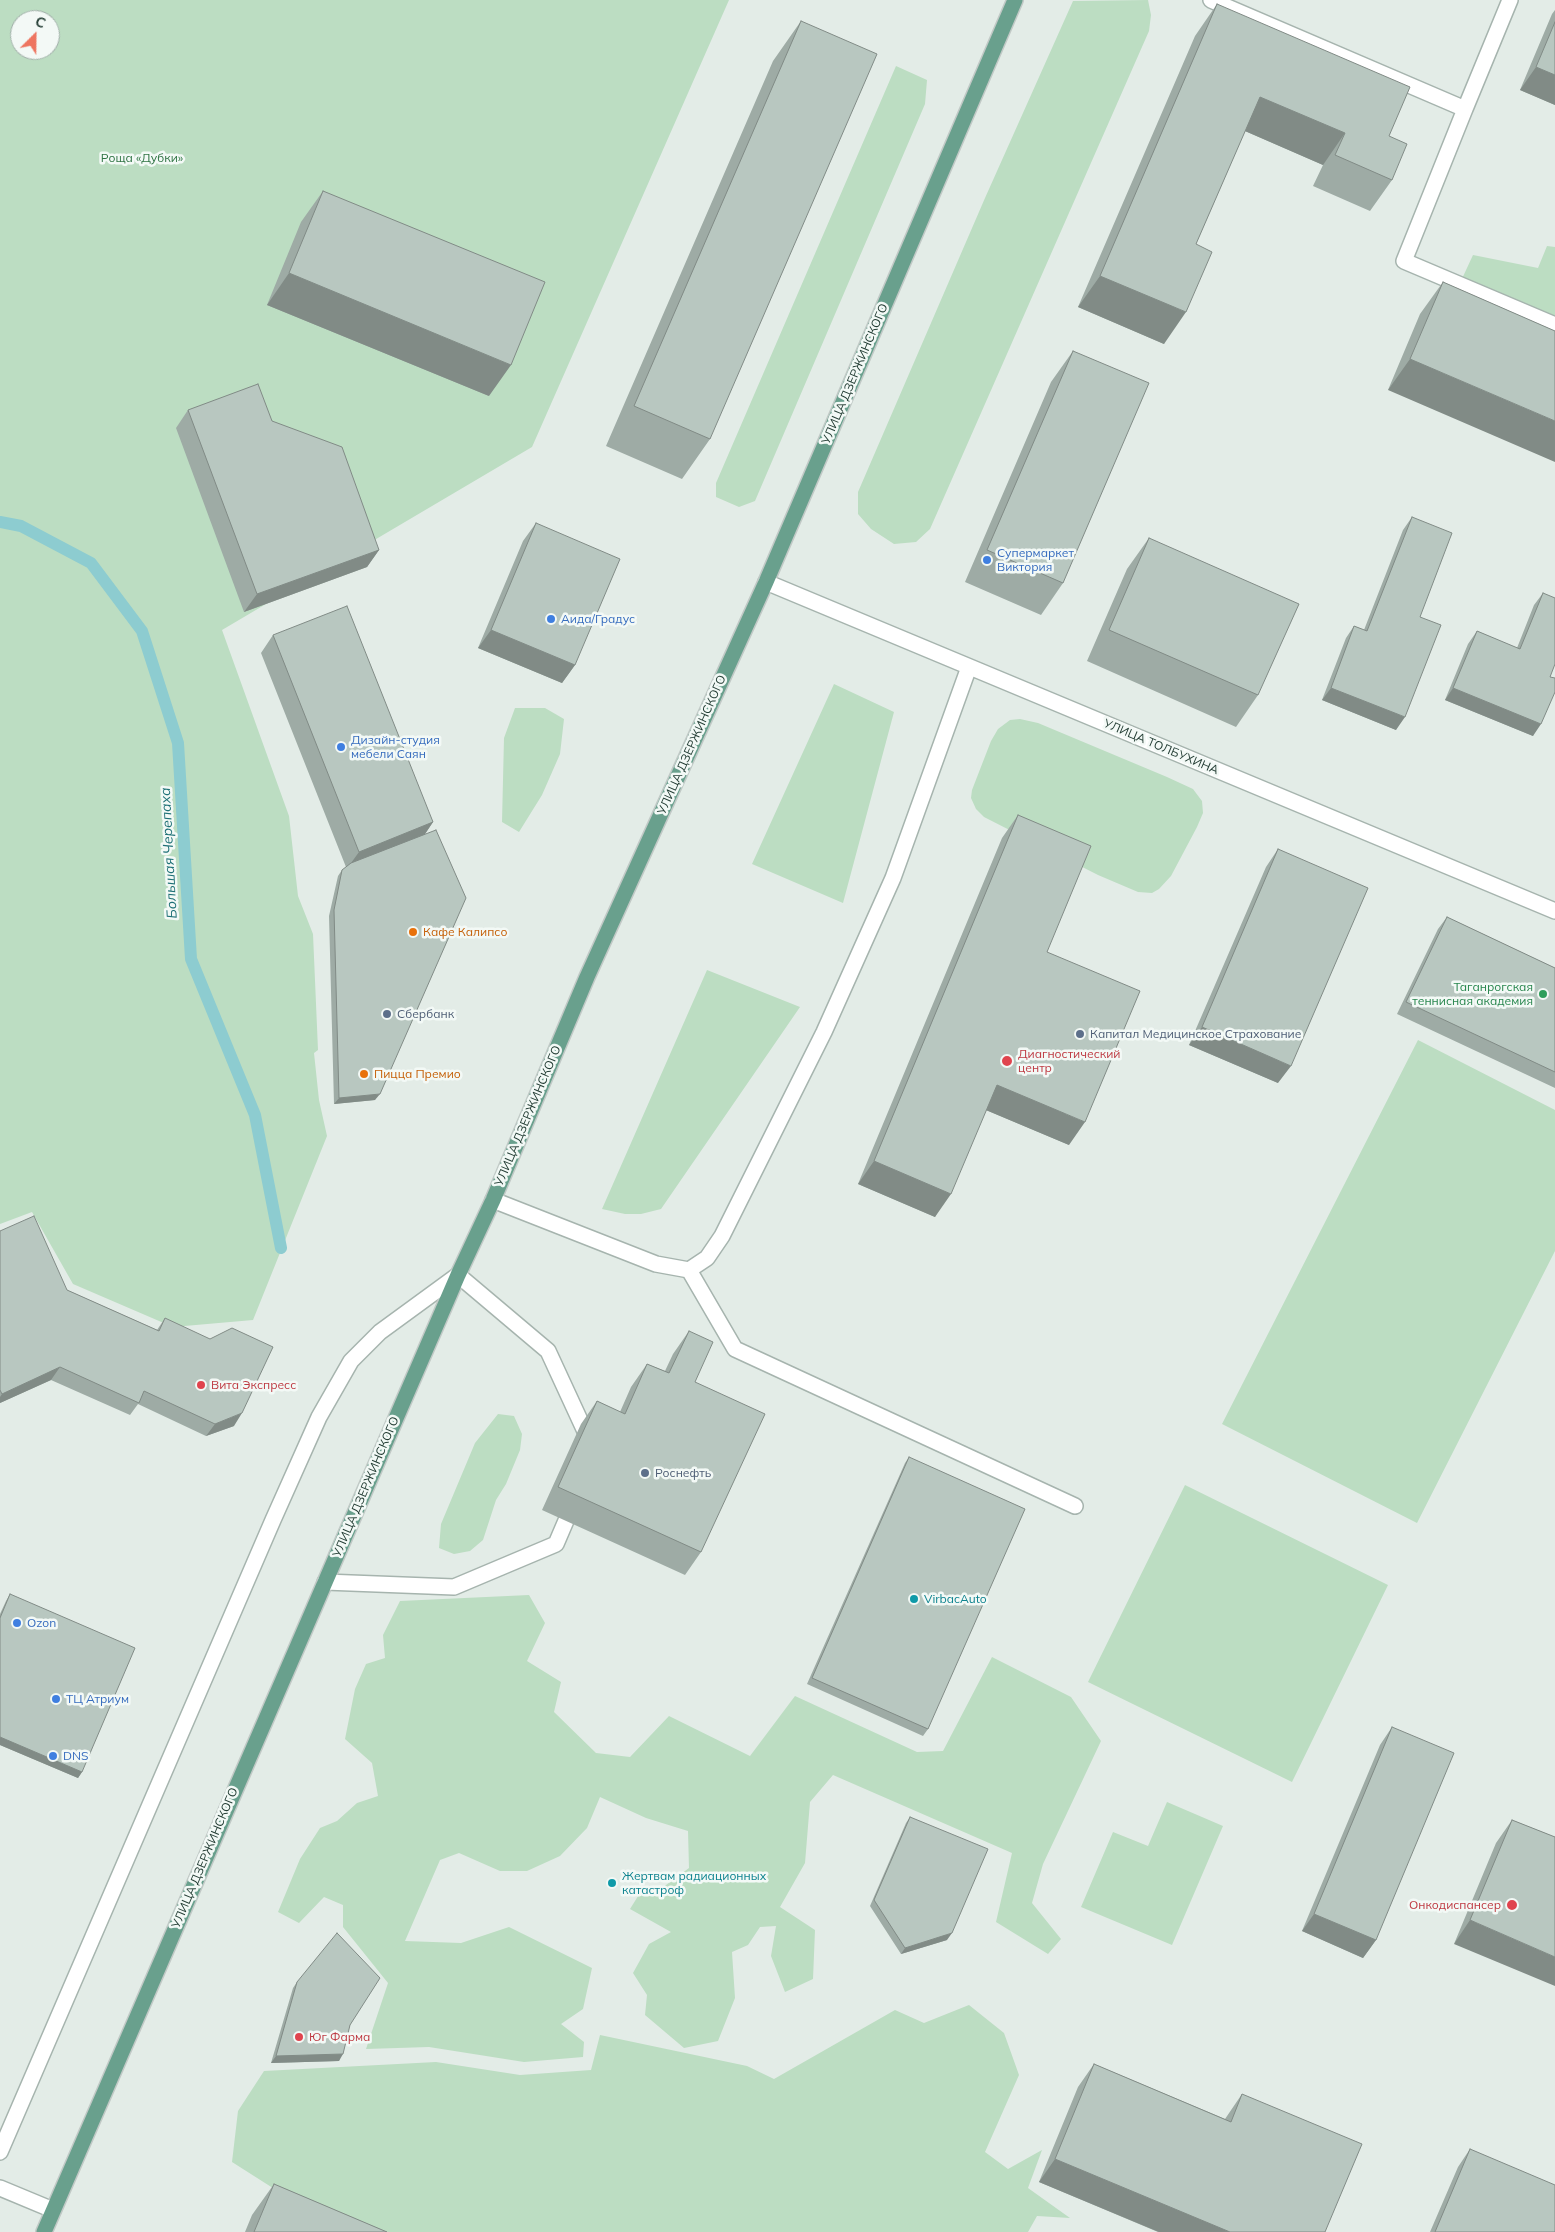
<!DOCTYPE html>
<meta charset="utf-8">
<style>
body{margin:0}
#map{position:relative;width:1555px;height:2232px;overflow:hidden;background:#e3ece7;font-family:Mulish,sans-serif}
canvas{display:block}
.north{position:absolute;left:10px;top:10px;width:50px;height:50px;box-sizing:border-box;background:#f3f9f6;border:1px solid #a0aea8;border-radius:50%;rotate:23deg;font-size:14px;font-weight:700;line-height:20px;text-align:center;color:#233d34}
.north::after{content:'';display:block;margin:auto;width:18px;height:22px;background:#ee7560;clip-path:polygon(50% 0,100% 100%,50% 72%,0 100%)}
</style>
<div id="map">
<canvas width="1555" height="2232"></canvas>
<div class="north">С</div>
</div>
<script>
const c = document.querySelector('canvas').getContext('2d');
c.lineJoin = 'round';
function fillPath(path, color) {
  c.fillStyle = color;
  c.fill(path, 'evenodd');
}
function shape(rows) {
  const path = new Path2D();
  for (const r of rows) {
    path.moveTo(r[0], r[1]);
    for (let i = 2; i < r.length; i += 2) path.lineTo(r[i], r[i + 1]);
  }
  return path;
}
function stroke(path, color, width, dash) {
  c.strokeStyle = color;
  c.lineWidth = width;
  c.lineCap = dash ? 'butt' : 'round';
  c.setLineDash(dash || []);
  c.stroke(path);
}
function label(font, color, halo, rows, align = 'center') {
  c.font = font + ' Mulish,sans-serif';
  c.lineWidth = 5;
  c.setLineDash([]);
  c.textBaseline = 'middle';
  c.strokeStyle = halo;
  c.fillStyle = color;
  for (const [text, x, y, turn = 0] of rows) {
    c.save();
    c.translate(x, y);
    c.rotate((+turn || 0) * Math.PI / 180);
    c.textAlign = isNaN(turn) ? turn : align;
    if (halo) c.strokeText(text, 0, 0);
    c.fillText(text, 0, 0);
    c.restore();
  }
}
fillPath(shape([
 [0,0,729,0,532,447,222,630,289,816,298,896,313,934,318,1050,314,1053,319,1100,327,1136,253,1320,173,1327,73,1284,32,1212,0,1224],
 [20,20,50,20,50,50,20,50],
 [1148,0,1151,15,1149,31,930,529,916,542,894,544,871,529,858,514,858,492,985,198,1073,1],
 [896,66,927,80,925,104,755,501,739,507,716,497,716,483],
 [1547,246,1555,247,1555,348,1454,296,1473,255,1538,268],
 [834,684,894,712,843,903,752,864],
 [515,708,545,708,564,719,560,754,542,795,519,832,502,822,504,738],
 [1020,719,1038,723,1167,777,1193,789,1202,801,1203,813,1197,827,1171,876,1159,889,1152,893,1138,892,1098,875,984,817,976,809,971,798,972,790,991,741,998,729,1010,720],
 [707,970,800,1007,661,1209,641,1214,625,1214,602,1209],
 [1418,1040,1555,1110,1555,1251,1417,1523,1222,1424],
 [498,1414,514,1416,522,1434,520,1450,506,1484,496,1500,483,1540,470,1551,454,1554,439,1548,441,1524,475,1443],
 [1185,1485,1388,1585,1292,1782,1088,1682],
 [529,1595,545,1623,527,1661,561,1682,554,1712,596,1753,630,1757,669,1716,750,1756,795,1696,917,1752,943,1751,992,1657,1071,1697,1101,1741,1043,1864,1032,1903,1061,1939,1048,1954,996,1922,1012,1853,833,1775,810,1802,805,1863,780,1907,815,1930,813,1979,785,1992,771,1956,776,1926,760,1927,748,1945,732,1952,735,1998,718,2041,684,2048,645,2015,647,1995,633,1973,649,1944,671,1932,630,1909,640,1893,662,1888,689,1868,688,1831,646,1818,600,1797,587,1828,560,1856,527,1871,500,1871,459,1853,440,1860,405,1941,461,1943,509,1927,592,1968,583,2009,561,2024,584,2042,583,2057,524,2062,429,2047,366,2049,388,1983,343,1927,343,1905,324,1897,299,1923,278,1912,300,1859,320,1828,337,1821,357,1803,378,1796,372,1763,345,1739,355,1689,366,1664,385,1658,383,1635,400,1601],
 [1167,1802,1223,1826,1172,1945,1081,1907,1113,1832,1148,1846],
 [969,2005,1004,2033,1019,2075,985,2152,1008,2169,1042,2150,1028,2188,1070,2218,1037,2216,1028,2232,360,2232,309,2211,232,2162,238,2111,264,2071,436,2062,520,2075,591,2070,600,2035,747,2066,774,2079,895,2010,924,2023]
]), '#bcddc2');
stroke(shape([
 [0,522,21,526,91,563,142,631,178,743,191,959,255,1115,281,1248]
]), '#8dccd0', 12);
const minor = shape([
 [1211,0,1465,109,1510,0],
 [1465,109,1404,261,1555,325],
 [766,582,1555,911],
 [493,1200,656,1264,689,1270,707,1258,722,1236,824,1032,893,878,969,667],
 [689,1270,735,1349,1075,1506],
 [325,1582,454,1587,556,1544,574,1502],
 [0,2152,273,1520,319,1417,351,1361,380,1332,458,1275,548,1351,590,1442],
 [0,2188,53,2210]
]);
const major = shape([
 [44,2232,458,1275,493,1200,587,977,766,582,1015,0]
]);
stroke(minor, '#a6b4ae', 18);
stroke(major, '#c1c9c6', 18);
stroke(minor, '#fff', 15);
stroke(major, '#69a08d', 15);
fillPath(shape([
 [1217,4,1389,136,1392,180,1370,211,1313,186,1323,165,1245,131,1196,244,1164,344,1078,307,1195,36],
 [1555,10,1555,105,1520,90,1552,14],
 [801,21,710,439,682,479,606,446,773,61],
 [323,191,489,396,267,305,301,222],
 [1443,282,1555,331,1388,390,1420,314],
 [1073,351,1063,583,1041,615,965,582,1051,382],
 [188,410,272,421,379,550,367,567,244,612,176,428],
 [1412,517,1420,617,1396,730,1322,700,1346,638,1354,626,1364,630,1403,530],
 [536,523,575,665,562,683,478,648,523,541],
 [1149,538,1258,695,1236,727,1087,661,1127,569],
 [1543,593,1550,677,1533,736,1445,700,1468,644,1477,631,1517,648,1534,605],
 [273,635,433,822,425,834,375,1100,334,1104,329,916,338,876,342,870,346,867,261,653],
 [1018,815,1047,952,1069,1145,986,1110,935,1217,858,1184,1002,838],
 [1278,849,1278,1083,1189,1045,1266,867],
 [1447,917,1555,968,1555,1088,1397,1014,1438,929],
 [0,1231,67,1290,157,1330,165,1318,234,1426,206,1436,138,1404,130,1415,51,1380,0,1403],
 [689,1331,695,1382,701,1552,685,1575,542,1510,581,1424,597,1401,620,1412,631,1387,647,1364,665,1371,673,1354],
 [909,1457,928,1729,923,1736,807,1684,905,1463],
 [10,1594,82,1772,78,1778,0,1745,0,1614,6,1601],
 [1392,1727,1376,1940,1363,1958,1302,1931,1380,1745],
 [910,1817,947,1940,901,1954,870,1906,906,1823],
 [1512,1820,1555,1837,1454,1944,1496,1843],
 [297,1982,350,2025,339,2061,271,2063,293,1988],
 [1094,2064,1225,2119,1242,2094,1325,2232,1158,2232,1039,2182,1078,2087],
 [1470,2149,1555,2232,1430,2232,1458,2167],
 [274,2184,387,2232,245,2232,252,2215]
]), '#9eaba5');
fillPath(shape([
 [1536,67,1555,75,1555,105,1520,90],
 [1260,97,1345,133,1323,165,1238,128],
 [289,273,511,365,489,396,267,305],
 [1100,276,1186,312,1164,344,1078,307],
 [1410,359,1555,421,1555,462,1388,390],
 [379,550,367,567,244,612,257,594],
 [491,630,575,665,562,683,478,648],
 [1331,688,1405,717,1396,730,1322,700],
 [1453,688,1541,724,1533,736,1445,700],
 [433,822,421,840,346,870,359,852],
 [1202,1027,1291,1066,1278,1083,1189,1045],
 [997,1085,1085,1122,1069,1145,981,1108],
 [380,1094,375,1100,334,1104,339,1098],
 [874,1161,951,1194,935,1217,858,1184],
 [60,1367,51,1380,0,1403,0,1397,2,1394],
 [242,1413,234,1426,206,1436,215,1424],
 [0,1737,82,1772,78,1778,0,1745],
 [1314,1914,1376,1940,1363,1958,1302,1931],
 [1470,1920,1555,1957,1555,1986,1454,1944],
 [952,1933,947,1940,901,1954,905,1948],
 [343,2054,339,2061,271,2063,276,2056],
 [1055,2159,1230,2232,1159,2232,1039,2182]
]), '#818b86');
const building = shape([
 [1217,4,1410,87,1389,136,1407,144,1392,180,1335,155,1345,133,1260,97,1196,244,1212,252,1186,312,1100,276,1217,4],
 [801,21,877,54,710,439,634,406,801,21],
 [1555,22,1555,75,1536,67,1555,22],
 [323,191,545,282,511,365,289,273,323,191],
 [1443,282,1555,331,1555,421,1410,359,1443,282],
 [1073,351,1149,383,1063,583,987,550,1073,351],
 [258,384,272,421,342,447,379,550,257,594,188,410,258,384],
 [1412,517,1452,533,1420,617,1441,625,1405,717,1331,688,1354,626,1367,631,1412,517],
 [536,523,620,559,575,665,491,630,536,523],
 [1149,538,1299,604,1258,695,1109,630,1149,538],
 [1543,593,1555,598,1555,664,1550,677,1555,678,1555,692,1541,724,1453,688,1477,631,1520,649,1543,593],
 [347,606,433,822,359,852,273,635,347,606],
 [1018,815,1091,846,1047,952,1140,991,1085,1122,997,1085,951,1194,874,1161,1018,815],
 [436,830,466,898,380,1094,339,1098,334,910,342,870,351,863,436,830],
 [1278,849,1368,888,1291,1066,1202,1027,1278,849],
 [1447,917,1555,968,1555,1072,1406,1002,1447,917],
 [34,1216,67,1290,159,1331,165,1318,210,1339,232,1328,273,1347,242,1413,215,1424,144,1391,139,1403,60,1367,2,1394,0,1390,0,1231,34,1216],
 [689,1331,713,1342,695,1382,765,1414,701,1552,558,1487,597,1401,625,1414,647,1364,669,1373,689,1331],
 [909,1457,1025,1509,928,1729,812,1678,909,1457],
 [10,1594,135,1648,82,1772,0,1737,0,1618,10,1594],
 [1392,1727,1454,1753,1376,1940,1314,1914,1392,1727],
 [910,1817,988,1849,952,1933,905,1948,874,1900,910,1817],
 [1512,1820,1555,1837,1555,1957,1470,1920,1512,1820],
 [337,1933,380,1978,350,2025,343,2054,276,2056,297,1982,337,1933],
 [1094,2064,1231,2122,1242,2094,1362,2144,1325,2232,1230,2232,1055,2159,1094,2064],
 [1470,2149,1555,2185,1555,2232,1435,2232,1470,2149],
 [274,2184,387,2232,254,2232,274,2184]
]);
fillPath(building, '#b8c7c0');
stroke(building, '#818b86', 1);
for (const [x, y, r, color] of [
 [987,560,5,"#3f7fe0"],
 [551,619,5,"#3f7fe0"],
 [341,747,5,"#3f7fe0"],
 [413,932,5,"#e8710a"],
 [1543,994,5,"#2e9e5b"],
 [387,1014,5,"#5c6f8a"],
 [1080,1034,5,"#5c6f8a"],
 [1007,1061,6,"#e0444e"],
 [364,1074,5,"#e8710a"],
 [201,1385,5,"#e0444e"],
 [645,1473,5,"#5c6f8a"],
 [914,1599,5,"#0f9aa8"],
 [17,1623,5,"#3f7fe0"],
 [56,1699,5,"#3f7fe0"],
 [53,1756,5,"#3f7fe0"],
 [612,1883,5,"#0f9aa8"],
 [1512,1905,6,"#e0444e"],
 [299,2037,5,"#e0444e"]
]) {
  const dot = new Path2D();
  dot.arc(x, y, r, 0, 2 * Math.PI);
  c.fillStyle = color;
  c.fill(dot);
  stroke(dot, '#f3f9f6', 2);
}
label('12px', '#2e7342', '#f3f9f6', [
 ["Роща «Дубки»",142,158]
]);
label('12px', '#233d34', '#f3f9f6', [
 ["УЛИЦА ДЗЕРЖИНСКОГО",855,374,-67],
 ["УЛИЦА ДЗЕРЖИНСКОГО",692,745,-66],
 ["УЛИЦА ТОЛБУХИНА",1161,747,23],
 ["УЛИЦА ДЗЕРЖИНСКОГО",528,1116,-67],
 ["УЛИЦА ДЗЕРЖИНСКОГО",366,1487,-67],
 ["УЛИЦА ДЗЕРЖИНСКОГО",205,1858,-67]
]);
label('12px', '#366cbe', '#f3f9f6', [
 ["Супермаркет",997,553],
 ["Виктория",997,567],
 ["Аида/Градус",561,619],
 ["Дизайн-студия",351,740],
 ["мебели Саян",351,754],
 ["Ozon",27,1623],
 ["ТЦ Атриум",66,1699],
 ["DNS",63,1756]
], 'left');
label('12px', '#c56008', '#f3f9f6', [
 ["Кафе Калипсо",423,932],
 ["Пицца Премио",374,1074]
], 'left');
label('12px', '#27864d', '#f3f9f6', [
 ["Таганрогская",1533,987],
 ["теннисная академия",1533,1001]
], 'right');
label('12px', '#4e5e75', '#f3f9f6', [
 ["Сбербанк",397,1014],
 ["Капитал Медицинское Страхование",1090,1034],
 ["Роснефть",655,1473]
], 'left');
label('12px', '#be3a42', '#f3f9f6', [
 ["Диагностический",1018,1054],
 ["центр",1018,1068],
 ["Вита Экспресс",211,1385],
 ["Онкодиспансер",1501,1905,"right"],
 ["Юг Фарма",309,2037]
], 'left');
label('12px', '#0d838f', '#f3f9f6', [
 ["VirbacAuto",924,1599],
 ["Жертвам радиационных",622,1876],
 ["катастроф",622,1890]
], 'left');
label('italic 14px', '#1f7177', '#f3f9f6', [
 ["Большая Черепаха",169,853,-93]
]);
</script>
